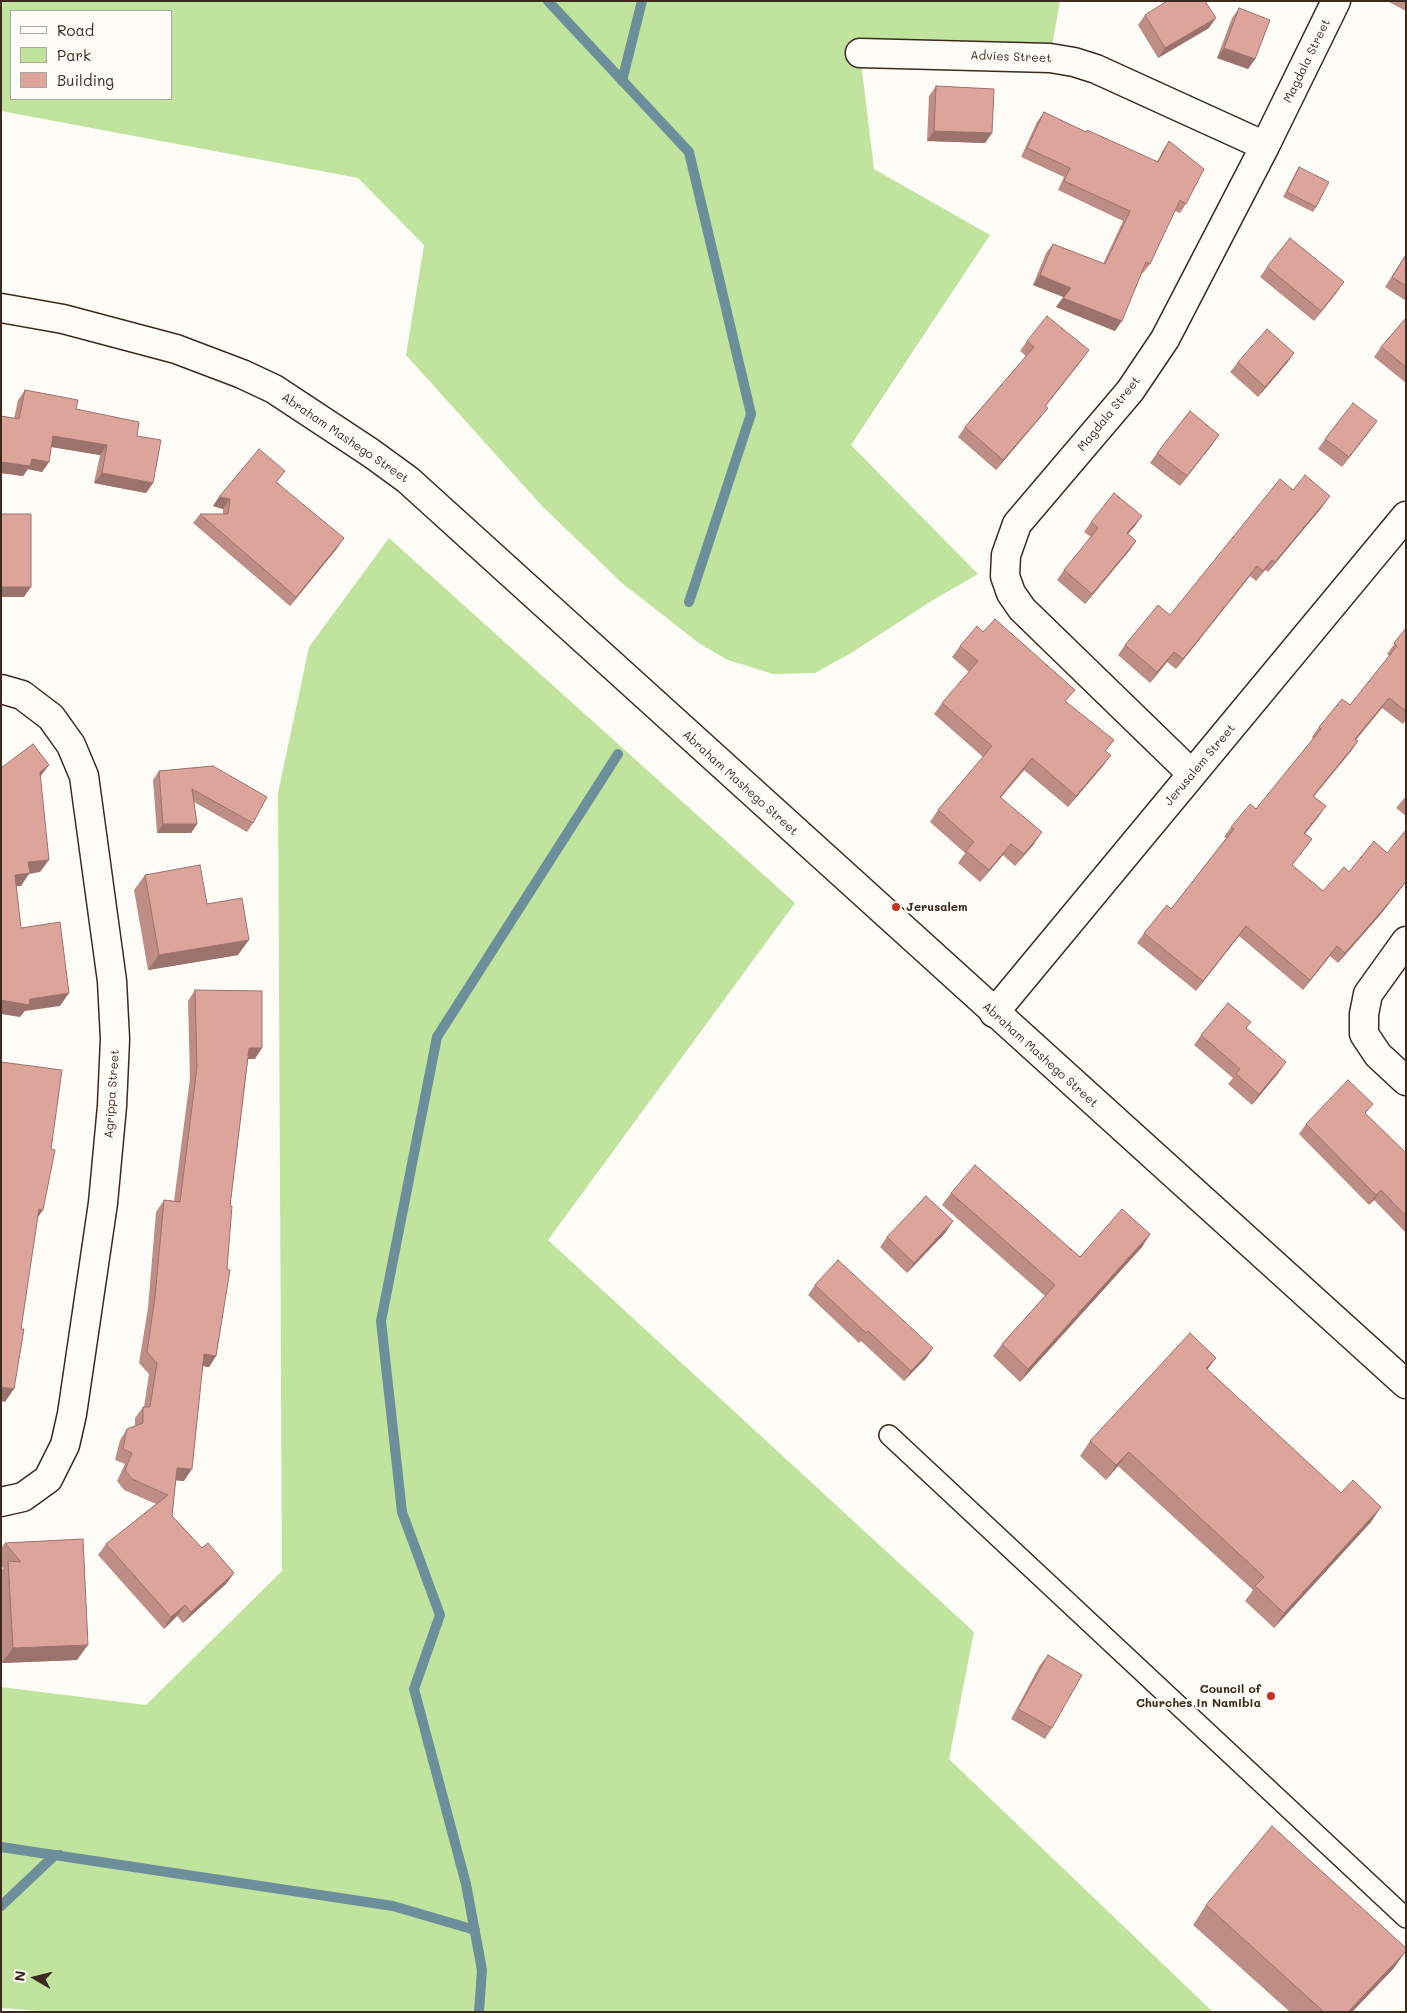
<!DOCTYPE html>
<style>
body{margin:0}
#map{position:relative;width:1407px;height:2013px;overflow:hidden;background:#fdfcf7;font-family:Mali,sans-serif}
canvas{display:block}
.frame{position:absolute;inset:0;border:2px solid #3b2a1e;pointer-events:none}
.legend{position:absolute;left:10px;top:10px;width:162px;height:90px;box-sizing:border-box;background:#fdfcf7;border:1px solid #afa8a0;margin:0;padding:6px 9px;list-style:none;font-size:15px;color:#3b2a1e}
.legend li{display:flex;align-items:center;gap:10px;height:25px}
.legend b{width:25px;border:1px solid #afa8a0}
.north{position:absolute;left:10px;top:1953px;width:50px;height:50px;-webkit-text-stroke:4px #fdfcf7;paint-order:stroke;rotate:278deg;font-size:14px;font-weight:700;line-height:20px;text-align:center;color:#3b2a1e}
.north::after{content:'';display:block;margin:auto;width:18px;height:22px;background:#3b2a1e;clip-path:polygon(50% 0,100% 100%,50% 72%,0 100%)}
</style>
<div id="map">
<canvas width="1407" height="2013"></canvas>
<div class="frame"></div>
<ul class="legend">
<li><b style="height:6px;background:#fdfcf7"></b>Road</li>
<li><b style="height:14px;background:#c0e39d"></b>Park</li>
<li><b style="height:14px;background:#dda49b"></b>Building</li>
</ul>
<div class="north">N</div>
</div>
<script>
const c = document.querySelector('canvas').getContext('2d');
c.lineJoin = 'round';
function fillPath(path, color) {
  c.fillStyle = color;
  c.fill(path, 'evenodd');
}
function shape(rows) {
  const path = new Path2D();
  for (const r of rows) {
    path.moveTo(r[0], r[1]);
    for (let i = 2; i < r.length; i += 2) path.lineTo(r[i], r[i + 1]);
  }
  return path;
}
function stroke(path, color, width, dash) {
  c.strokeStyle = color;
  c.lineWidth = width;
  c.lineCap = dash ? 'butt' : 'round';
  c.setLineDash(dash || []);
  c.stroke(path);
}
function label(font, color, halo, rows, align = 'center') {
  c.font = font + ' Mali,sans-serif';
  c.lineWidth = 5;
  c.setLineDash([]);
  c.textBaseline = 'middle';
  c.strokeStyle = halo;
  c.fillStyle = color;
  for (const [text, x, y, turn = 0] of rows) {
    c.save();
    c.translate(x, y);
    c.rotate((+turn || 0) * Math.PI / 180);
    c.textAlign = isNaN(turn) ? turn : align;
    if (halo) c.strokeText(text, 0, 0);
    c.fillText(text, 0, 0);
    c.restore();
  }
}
fillPath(shape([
 [1,1,1060,1,1050,58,860,54,874,169,990,235,851,445,978,574,933,600,851,653,815,673,773,674,728,660,700,644,622,583,542,506,406,355,424,245,358,178,1,111],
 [11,11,171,11,171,99,11,99],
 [389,538,795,903,548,1240,974,1632,949,1759,1213,2012,53,2012,1,2008,1,1687,146,1705,282,1571,278,793,309,647]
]), '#c0e39d');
stroke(shape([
 [548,1,689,152,751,414,689,602],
 [622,81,642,1],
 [1,1847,393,1906,475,1930],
 [1,1906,55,1855,60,1855],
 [479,2012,482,1970,466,1884,414,1689,440,1615,402,1512,381,1321,437,1037,618,754]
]), '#6d8e9b', 10);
const lane = shape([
 [889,1435,1406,1918]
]);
const street = shape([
 [860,53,1050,58,1074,62,1096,69,1265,146],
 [1,689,22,695,51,717,71,745,84,776,112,981,115,1039,112,1106,103,1203,72,1414,65,1445,48,1479,23,1497,1,1502],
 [1192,774,1022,609,1011,593,1005,576,1006,555,1017,524,1130,391,1165,339,1265,146,1336,1],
 [1406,941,1368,994,1364,1014,1364,1034,1378,1055,1406,1081],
 [994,1013,1406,516]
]);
const secondary = shape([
 [1,308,63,319,176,349,242,374,274,389,371,453,408,480,1406,1384]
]);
stroke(lane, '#3b2a1e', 22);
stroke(street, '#3b2a1e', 31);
stroke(secondary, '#3b2a1e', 31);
stroke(lane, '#fdfcf7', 19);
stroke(street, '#fdfcf7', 28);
stroke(secondary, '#fdfcf7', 28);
fillPath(shape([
 [1389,1,1406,1,1406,11,1389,2],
 [1239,8,1255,59,1248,69,1217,58,1232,18],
 [1145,15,1209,28,1158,58,1138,25],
 [936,86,992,133,985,143,927,141,929,96],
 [1044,112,1086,132,1157,162,1163,150,1169,141,1186,204,1180,213,1175,211,1150,264,1143,273,1142,273,1115,331,1056,307,1063,297,1033,285,1046,253,1053,244,1103,264,1123,221,1058,190,1064,177,1021,157,1037,122],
 [1299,167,1316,207,1313,212,1283,197,1296,172],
 [1406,254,1406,301,1385,287],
 [1267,267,1337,292,1314,321,1260,277],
 [1406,318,1406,383,1374,357,1381,347],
 [1027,341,1082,360,1045,406,1040,418,996,470,958,437,965,427,1026,356,1020,351],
 [1294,353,1287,363,1258,397,1230,372,1238,362],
 [25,390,76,409,137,436,153,483,146,493,94,483,100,455,51,447,49,462,42,472,28,469,23,476,1,473,1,416,14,419,18,400],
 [1377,421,1342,467,1318,449,1325,439],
 [1219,435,1180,486,1150,463,1157,453],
 [277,482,338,547,290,606,193,523,200,514,223,514,223,509,213,506,219,497],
 [1293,490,1323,506,1268,572,1265,570,1256,581,1250,576,1176,669,1167,662,1150,683,1118,655,1125,645,1170,615],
 [1091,522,1135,526,1128,534,1136,541,1129,551,1085,604,1057,580,1064,570,1091,537,1084,532],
 [1406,628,1406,720,1403,724,1382,708,1356,740,1358,741,1351,751,1314,796,1319,816,1305,834,1312,839,1292,865,1323,891,1349,872,1387,853,1406,830,1406,882,1380,915,1338,963,1330,956,1303,990,1239,936,1196,991,1137,943,1144,933,1171,909,1226,838,1224,837,1231,827,1256,809,1313,739,1312,737,1319,727,1350,705,1389,656,1387,654],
 [960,646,1067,702,1106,752,1111,755,1102,767,1068,807,1024,770,1001,797,1034,844,1015,866,1003,855,980,882,958,863,965,853,930,822,938,810,983,757,934,714,942,703,969,672,952,657],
 [213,766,253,823,247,832,194,802,197,824,191,833,157,833,153,780,159,771],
 [1406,796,1406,816,1396,808],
 [145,875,238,955,148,970,134,890],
 [195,990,255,1059,248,1059,230,1206,216,1356,209,1367,203,1366,184,1481,176,1480,172,1516,202,1548,234,1573,226,1584,183,1623,177,1616,164,1629,98,1555,106,1544,156,1504,124,1490,117,1481,125,1464,115,1460,120,1440,127,1429,135,1426,135,1418,143,1407,144,1407,149,1374,139,1363,148,1308,156,1212,164,1200,174,1201,190,1078,188,1001],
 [1247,1029,1279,1072,1252,1105,1228,1084,1233,1078,1194,1045,1201,1035],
 [1366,1114,1406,1153,1406,1233,1374,1200,1369,1205,1299,1134,1306,1124],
 [951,1193,1080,1257,1150,1234,1142,1247,1020,1382,993,1356,1002,1344,1045,1296,942,1205],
 [946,1232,907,1273,880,1247,887,1237],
 [815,1285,933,1348,926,1358,904,1381,861,1341,859,1343,808,1295],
 [1216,1358,1207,1370,1371,1522,1274,1628,1245,1601,1253,1590,1118,1466,1106,1480,1080,1456,1090,1441],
 [83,1539,77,1660,2,1663,1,1639,1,1571,3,1568,1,1566,1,1548,5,1543],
 [1048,1655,1052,1728,1045,1739,1011,1719,1040,1665],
 [1206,1905,1394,1968,1352,2012,1290,2012,1193,1925]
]), '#be8d85');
fillPath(shape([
 [1216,18,1209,28,1158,58,1165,48],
 [1224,48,1255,59,1248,69,1217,58],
 [934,131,992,133,985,143,927,141],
 [1040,275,1071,288,1064,297,1033,285],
 [1344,282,1337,292,1314,321,1321,311],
 [1063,298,1122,321,1115,331,1056,307],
 [1089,350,1082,360,1038,416,1045,406],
 [1294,353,1287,363,1258,397,1265,387],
 [1048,408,1040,418,996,470,1003,460],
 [1377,421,1370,431,1342,467,1349,457],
 [1219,435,1212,445,1180,486,1187,476],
 [53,436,107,445,100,455,46,446],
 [32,459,49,462,42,472,28,469,23,476,1,473,1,462],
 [102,473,153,483,146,493,94,483],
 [1330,496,1323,506,1268,572,1275,562],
 [219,497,230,499,223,509,213,506],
 [1142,516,1135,526,1120,543,1127,533],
 [344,538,338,547,290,606,296,597],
 [1136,541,1129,551,1085,604,1092,594],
 [1272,560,1265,570,1256,581,1263,571],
 [1257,566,1250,576,1176,669,1183,659],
 [1,587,31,587,24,597,1,597],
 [1174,652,1167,662,1150,683,1157,672],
 [1389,698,1382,708,1348,749,1355,739],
 [1358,741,1351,751,1306,806,1313,796],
 [1111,755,1102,767,1068,807,1076,796],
 [1032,758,1024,770,992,808,1000,797],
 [49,765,40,777,40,772],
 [1326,806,1319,816,1297,843,1304,833],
 [163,824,197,824,191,833,157,833],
 [1042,832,1034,844,1015,866,1024,854],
 [1011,844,1003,855,980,882,989,870],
 [49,860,40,872,29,874,21,886,6,887,15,875,28,862],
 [1406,881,1406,882,1380,915,1338,963,1345,953],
 [1246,926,1239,936,1196,991,1203,981],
 [249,940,238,955,148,970,159,955],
 [1337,946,1330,956,1303,990,1310,980],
 [69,993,60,1006,25,1011,20,1017,1,1014,1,1000,30,999],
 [249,1048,262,1048,255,1059,242,1059],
 [1286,1062,1279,1072,1252,1105,1259,1094],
 [1381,1190,1374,1200,1369,1205,1376,1195],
 [39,1209,43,1210,34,1223],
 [953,1221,946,1232,907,1273,914,1263],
 [1150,1234,1142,1247,1020,1382,1028,1369],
 [933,1348,926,1358,904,1381,911,1371],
 [204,1354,216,1356,209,1367,196,1365],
 [1216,1358,1205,1372,1206,1368],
 [1,1387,14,1389,5,1402,1,1401],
 [1129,1452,1118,1466,1106,1480,1116,1465],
 [177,1468,192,1469,184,1481,170,1480],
 [1381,1507,1371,1522,1274,1628,1284,1613],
 [234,1573,226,1584,183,1623,191,1612],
 [185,1605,177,1616,164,1629,171,1617],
 [88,1645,77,1660,2,1663,13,1648],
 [1406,1951,1394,1968,1352,2012,1348,2012]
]), '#9b736c');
const building = shape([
 [1167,1,1205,1,1216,18,1165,48,1145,15,1167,1],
 [1239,8,1270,20,1255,59,1224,48,1239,8],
 [936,86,994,89,992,133,934,131,936,86],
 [1044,112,1086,132,1087,130,1158,162,1169,141,1204,169,1186,204,1180,200,1150,264,1146,262,1122,321,1063,298,1071,288,1040,275,1053,244,1105,264,1130,211,1064,181,1070,168,1027,148,1044,112],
 [1299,167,1329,182,1316,207,1287,192,1299,167],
 [1290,238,1344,282,1321,311,1267,267,1290,238],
 [1406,255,1406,286,1392,277,1406,255],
 [1047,316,1089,350,1045,406,1048,408,1003,460,965,427,1034,347,1027,341,1047,316],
 [1406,318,1406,367,1381,347,1406,318],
 [1267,329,1294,353,1265,387,1238,362,1267,329],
 [25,390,78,400,76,409,139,422,137,436,161,440,153,483,102,473,107,445,53,436,49,462,32,459,30,466,1,462,1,416,19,419,25,390],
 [1353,403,1377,421,1349,457,1325,439,1353,403],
 [1190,411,1219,435,1187,476,1157,453,1190,411],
 [259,449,285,471,276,482,344,538,296,597,200,514,228,514,230,499,219,497,259,449],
 [1305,475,1330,496,1275,562,1272,560,1263,571,1257,566,1183,659,1174,652,1157,672,1125,645,1158,605,1170,615,1280,479,1293,490,1305,475],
 [1114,493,1142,516,1127,533,1136,541,1092,594,1064,570,1098,528,1091,522,1114,493],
 [1,514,31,514,31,587,1,587,1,514],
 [995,619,1075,690,1065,701,1114,740,1105,751,1111,755,1076,796,1032,758,1000,797,1042,832,1024,854,1011,844,989,870,966,851,974,842,938,810,992,746,942,703,978,661,960,646,977,626,983,632,995,619],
 [1406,628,1406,711,1389,698,1355,739,1358,741,1313,796,1326,806,1304,833,1312,839,1292,865,1323,891,1344,867,1349,872,1374,841,1387,853,1406,830,1406,881,1387,905,1345,953,1337,946,1310,980,1246,926,1203,981,1144,933,1167,905,1171,909,1234,829,1231,827,1250,804,1256,809,1321,729,1319,727,1342,699,1350,705,1397,646,1394,643,1406,628],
 [33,744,49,765,40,772,49,860,28,862,30,873,15,875,21,928,60,922,69,993,30,999,29,1005,1,1000,1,768,33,744],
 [213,766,267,797,253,823,192,789,197,824,163,824,159,771,213,766],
 [200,865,207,904,242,898,249,940,159,955,145,875,200,865],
 [195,990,262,991,262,1048,249,1048,230,1206,232,1206,227,1269,230,1270,216,1356,204,1354,192,1469,177,1468,172,1516,202,1548,208,1543,234,1573,191,1612,185,1605,171,1617,106,1544,168,1495,132,1479,125,1470,132,1453,123,1449,127,1429,143,1423,143,1407,150,1407,157,1363,147,1352,155,1297,164,1200,180,1202,197,1067,195,990],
 [1228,1003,1251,1022,1246,1028,1286,1062,1259,1094,1236,1074,1240,1069,1201,1035,1228,1003],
 [1,1062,62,1070,51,1149,55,1150,43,1210,39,1209,21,1329,24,1329,14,1389,1,1387,1,1062],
 [1348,1080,1373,1104,1365,1113,1406,1153,1406,1216,1381,1190,1376,1195,1306,1124,1348,1080],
 [975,1165,1080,1257,1122,1209,1150,1234,1028,1369,1002,1344,1055,1285,951,1193,975,1165],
 [926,1196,953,1221,914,1263,887,1237,926,1196],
 [838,1260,933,1348,911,1371,868,1331,866,1333,815,1285,838,1260],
 [1190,1333,1216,1358,1206,1368,1341,1493,1353,1480,1381,1507,1284,1613,1255,1586,1264,1577,1129,1452,1116,1465,1090,1441,1190,1333],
 [83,1539,88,1645,13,1648,8,1561,21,1562,5,1543,83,1539],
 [1048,1655,1082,1675,1052,1728,1018,1709,1048,1655],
 [1272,1826,1406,1948,1406,1951,1348,2012,1324,2012,1206,1905,1272,1826]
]);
fillPath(building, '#dda49b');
stroke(building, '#9b736c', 1);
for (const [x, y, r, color] of [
 [896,907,5,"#c8321e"],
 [1271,1696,5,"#c8321e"]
]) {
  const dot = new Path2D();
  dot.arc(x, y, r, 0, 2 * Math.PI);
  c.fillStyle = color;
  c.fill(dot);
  stroke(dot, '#fdfcf7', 2);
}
label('12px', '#3b2a1e', '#fdfcf7', [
 ["Advies Street",1011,57,2],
 ["Magdala Street",1307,61,-64],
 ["Magdala Street",1109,414,-51],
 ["Abraham Mashego Street",345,438,34],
 ["Jerusalem Street",1200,765,-50],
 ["Abraham Mashego Street",740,783,42],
 ["Abraham Mashego Street",1040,1055,42],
 ["Agrippa Street",112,1094,-86]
]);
label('bold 12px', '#3b2a1e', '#fdfcf7', [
 ["Jerusalem",906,907],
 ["Council of",1261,1689,"right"],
 ["Churches in Namibia",1261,1703,"right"]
], 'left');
</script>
